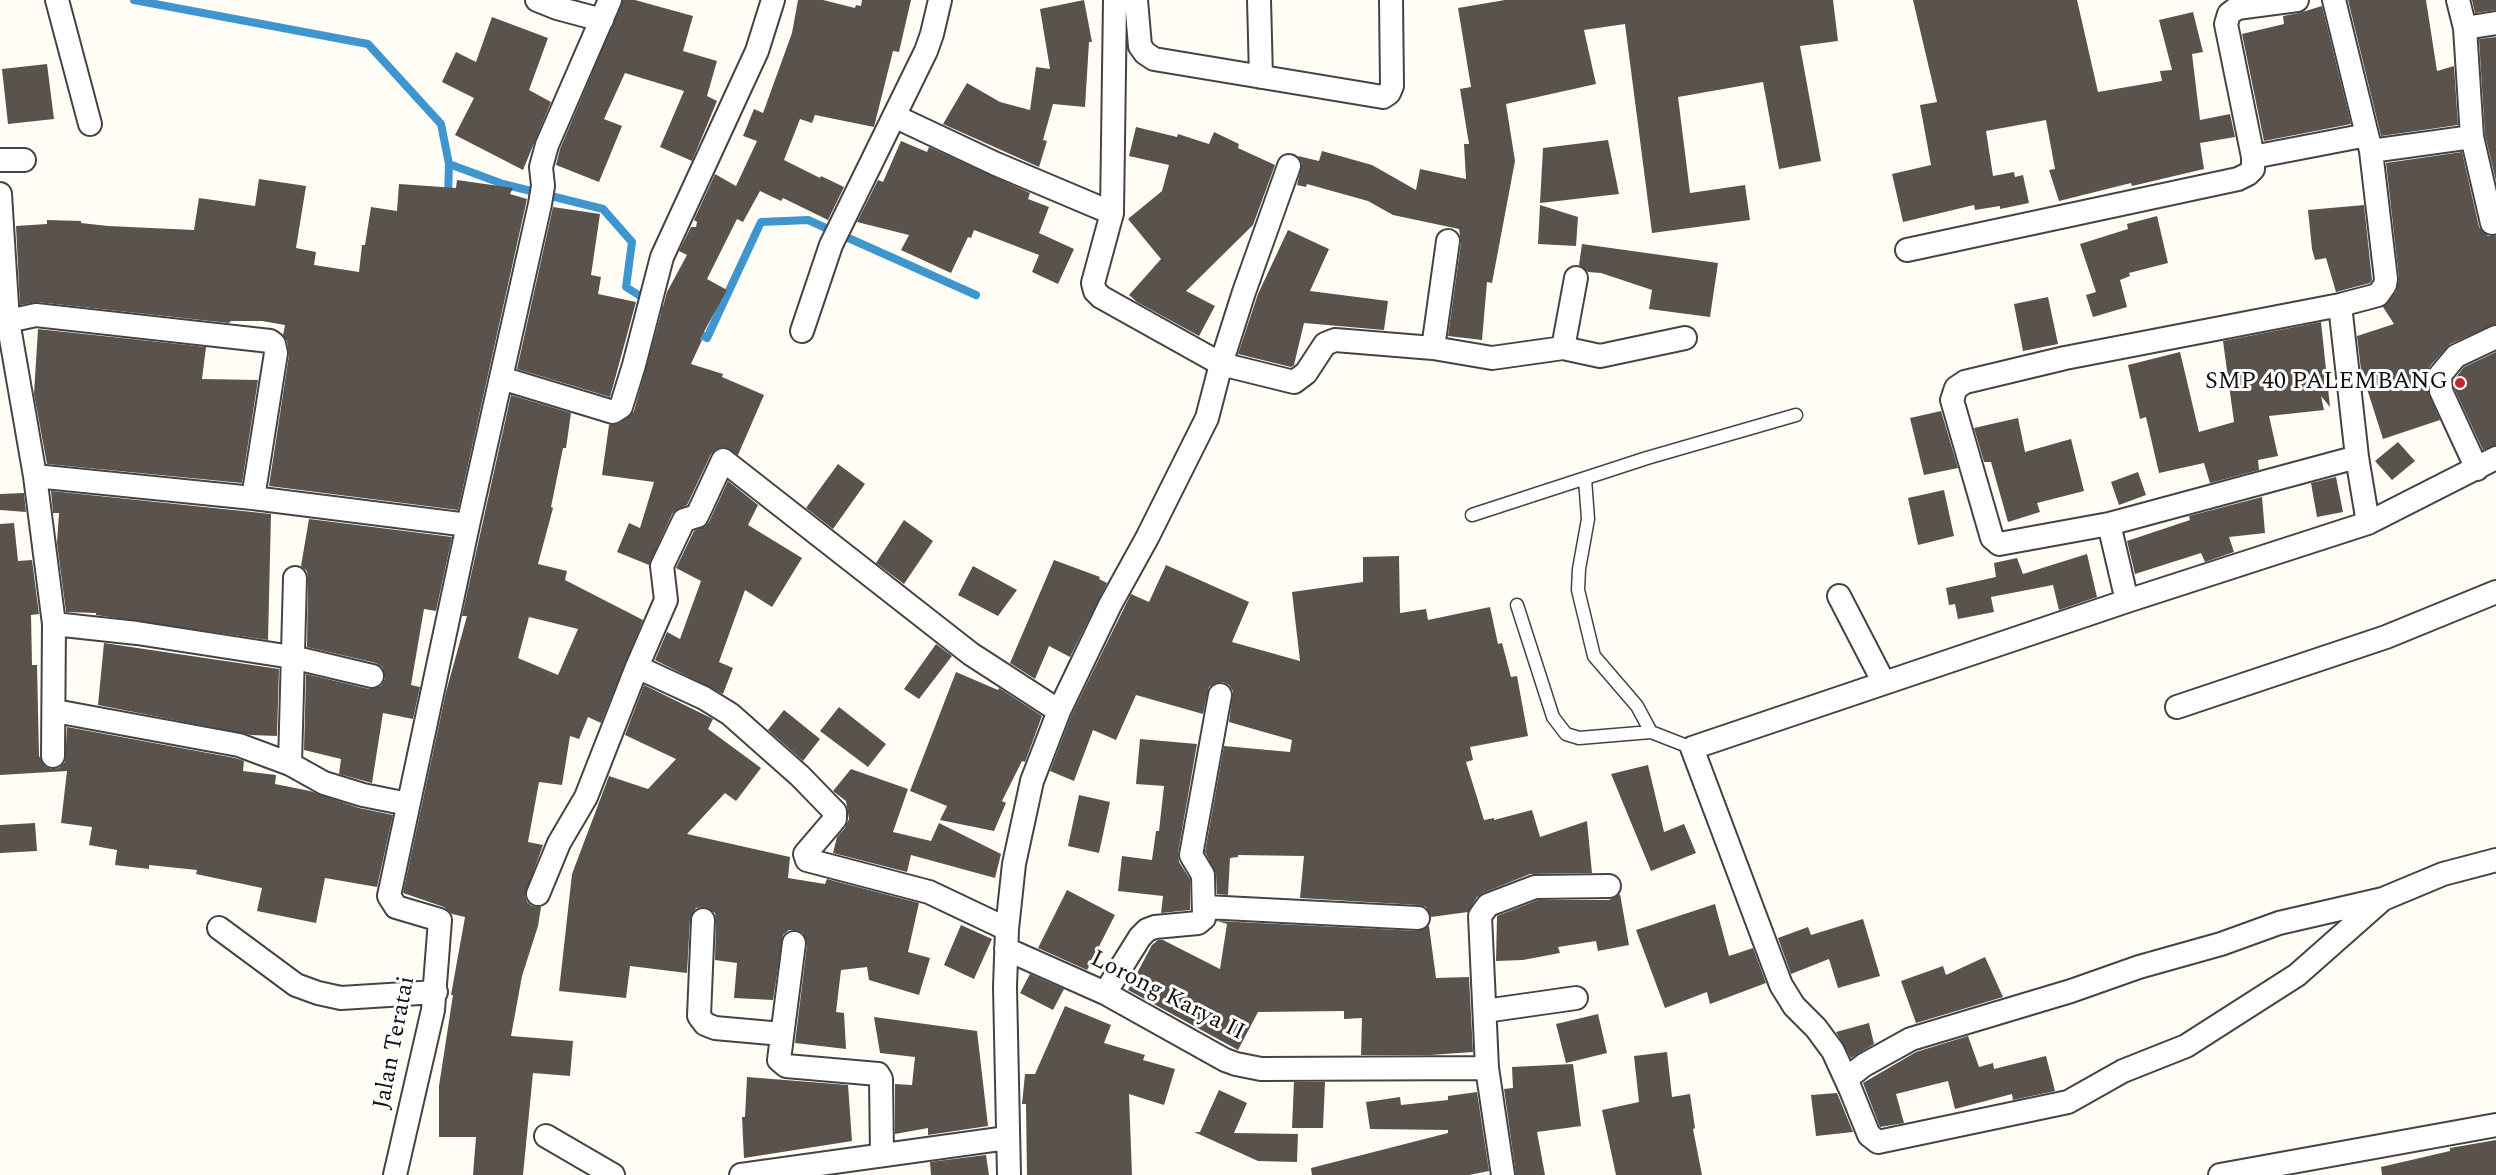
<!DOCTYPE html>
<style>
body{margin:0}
canvas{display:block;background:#fffdf5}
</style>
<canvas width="2496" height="1175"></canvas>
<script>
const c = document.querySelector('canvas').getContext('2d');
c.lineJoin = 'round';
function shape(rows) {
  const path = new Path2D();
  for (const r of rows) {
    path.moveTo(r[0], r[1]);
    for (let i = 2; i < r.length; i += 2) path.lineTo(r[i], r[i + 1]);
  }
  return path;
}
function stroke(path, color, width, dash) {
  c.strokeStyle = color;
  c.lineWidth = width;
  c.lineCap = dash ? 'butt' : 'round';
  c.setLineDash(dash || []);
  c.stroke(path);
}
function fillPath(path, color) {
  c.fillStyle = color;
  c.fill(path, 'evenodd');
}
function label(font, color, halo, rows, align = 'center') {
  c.font = font + ' Spectral,serif';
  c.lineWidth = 6;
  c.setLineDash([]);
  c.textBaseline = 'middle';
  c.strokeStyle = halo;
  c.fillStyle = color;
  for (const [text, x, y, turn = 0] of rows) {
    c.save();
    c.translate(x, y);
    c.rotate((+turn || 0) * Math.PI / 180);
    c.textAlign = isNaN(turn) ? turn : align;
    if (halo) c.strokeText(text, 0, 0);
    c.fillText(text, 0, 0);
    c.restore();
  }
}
stroke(shape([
 [134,0,368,44,441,124,449,164,448,196],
 [449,164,503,184,603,209,632,242,626,287,670,315],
 [695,331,707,338,761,222,808,220,976,295]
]), '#3f96cf', 8);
fillPath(shape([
 [623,0,635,0,693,16,683,51,717,61,707,96,717,101,692,161,660,147,684,91,625,73,604,119,622,126,599,182,556,165,560,149],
 [798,0,823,0,855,8,856,5,861,6,862,0,911,0,899,52,893,51,874,127,815,115,812,123,800,119,784,160,820,178,821,176,844,187,828,220,783,198,781,201,760,191,743,222,737,219,707,279,727,290,700,339,702,340,691,364,723,374,722,377,764,395,738,455,723,447,716,449,711,454,687,505,676,510,672,514,649,565,617,552,629,523,640,528,654,482,602,475,609,425,620,423,634,411,667,292,687,255,679,251,691,227,696,227,697,222,694,220,715,174,736,186,757,141,743,136,754,109,763,113,792,33],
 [1084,0,1092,42,1089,42,1085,107,1053,104,1043,140,1047,141,1039,167,943,124,967,83,1000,102,1030,110,1036,67,1050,69,1040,9],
 [1505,0,1833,0,1838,41,1800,46,1821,161,1779,169,1763,82,1678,97,1690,193,1745,185,1750,220,1652,233,1625,24,1584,30,1596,84,1506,104,1515,161,1492,283,1487,282,1482,340,1448,336,1461,243,1459,229,1393,215,1368,201,1307,184,1306,187,1297,185,1302,164,1298,156,1319,161,1322,151,1372,165,1416,190,1420,169,1466,179,1464,144,1469,144,1460,89,1471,87,1458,8],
 [1913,0,2077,0,2098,92,2162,81,2160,71,2172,70,2159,20,2193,12,2203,52,2192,54,2200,120,2230,114,2235,137,2200,143,2204,169,2132,186,2131,183,2059,201,2049,170,2055,169,2046,120,1986,131,1993,176,2014,172,2015,177,2023,175,2029,203,2000,209,2000,206,1975,210,1974,205,1903,222,1892,174,1931,165,1920,105,1937,102],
 [2348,0,2426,0,2437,71,2454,66,2458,125,2381,136],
 [2472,0,2496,0,2496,10,2475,13],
 [2322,6,2351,124,2264,141,2242,34,2284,24,2283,16,2299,13],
 [492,17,548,38,529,90,551,102,523,170,455,135,474,98,442,82,456,52,476,62],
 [2496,37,2496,181,2485,135,2479,39],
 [47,64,54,119,8,124,2,69],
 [1136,127,1177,137,1178,134,1209,144,1214,132,1239,144,1238,148,1275,165,1253,225,1186,291,1215,306,1199,336,1137,302,1129,295,1161,259,1128,219,1162,191,1169,165,1129,156],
 [1608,140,1619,194,1540,203,1543,148],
 [901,141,927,152,929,147,1030,193,1028,199,1049,207,1039,233,1074,249,1058,284,1032,272,1039,255,974,230,971,238,968,237,951,273,901,250,909,235,857,222,878,180,883,182],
 [2462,152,2479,227,2488,236,2496,236,2496,324,2450,344,2430,366,2427,376,2428,392,2440,420,2383,439,2361,370,2357,336,2394,324,2383,307,2396,292,2399,278,2386,163],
 [259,179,306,186,296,248,316,252,314,265,359,272,362,245,365,245,371,207,397,211,399,184,456,188,457,180,513,188,510,194,527,199,458,510,269,486,289,355,287,341,283,335,285,325,262,321,231,321,229,323,37,302,20,305,16,226,47,224,47,220,81,221,81,223,108,226,194,230,199,198,255,206],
 [1540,205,1578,217,1576,246,1538,244],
 [2364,205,2372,280,2370,283,2336,292,2326,258,2315,260,2312,249,2308,210],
 [553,207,600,214,591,275,601,277,598,294,636,302,610,397,517,369],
 [2157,216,2168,263,2129,273,2130,276,2120,280,2127,307,2093,317,2086,295,2096,292,2080,244,2128,229,2127,224],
 [1288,230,1329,249,1310,291,1388,301,1384,330,1304,323,1294,365,1291,367,1238,354,1258,294],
 [1582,244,1718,263,1710,317,1649,309,1652,290,1601,273,1588,272,1579,265],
 [2048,297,2058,344,2023,351,2014,304],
 [2321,322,2330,407,2321,396,2324,410,2269,416,2278,456,2258,460,2259,470,2210,483,2204,463,2159,473,2146,417,2140,419,2128,365,2180,352,2199,432,2234,422,2223,341],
 [33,329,37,329,206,347,202,379,258,380,242,483,47,464,34,394,38,329],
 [2496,352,2496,445,2483,450,2454,388,2454,380,2464,367],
 [511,395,571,413,566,448,563,448,551,507,553,508,538,564,567,571,565,580,643,620,601,723,588,717,579,739,570,736,562,785,539,782,528,842,543,845,525,895,527,902,532,906,541,907,538,926,522,976,511,1036,573,1041,570,1076,533,1073,523,1175,473,1175,476,1137,439,1137,439,1086,453,995,451,995,465,917,452,914,444,907,403,893,446,692,467,616,462,616],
 [529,617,578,629,558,675,518,658],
 [1941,411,1958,468,1924,475,1910,418],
 [2018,418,2025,452,2071,439,2084,491,2037,503,2040,512,2008,522,1991,462,1984,462,1974,428],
 [2398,442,2415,461,2392,480,2375,461],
 [838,464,865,484,833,529,806,508],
 [2138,472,2146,495,2119,505,2111,482],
 [2336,477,2343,512,2317,517,2311,483],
 [728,481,758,505,748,525,802,558,772,607,745,590,719,662,733,668,723,694,655,660,667,632,680,639,701,581,676,568,694,531,705,526,709,522],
 [1944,490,1954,536,1918,545,1908,498],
 [51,491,271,514,268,640,96,615,96,613,66,612,57,543,59,513,53,513],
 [24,493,26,512,0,510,0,494],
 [2262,497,2265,533,2229,537,2234,552,2205,562,2201,553,2135,574,2127,541,2190,520,2189,516],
 [309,519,452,537,436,611,424,609,411,685,420,687,413,719,383,713,372,783,339,774,341,759,304,750,306,674,369,689,381,686,385,679,382,667,376,663,307,647,308,578,307,571,301,566],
 [904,520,933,541,904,584,876,563],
 [14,523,18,561,32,560,39,614,31,615,32,665,37,665,39,756,46,767,52,769,59,768,65,762,67,727,235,758,244,761,243,771,276,775,275,784,310,791,359,808,393,815,377,887,325,878,316,923,257,911,262,888,196,874,197,870,149,865,149,869,115,865,117,850,89,845,92,827,61,823,67,771,0,775,0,524],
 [2087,554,2097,597,2059,610,2053,585,1991,597,1994,612,1958,619,1955,604,1949,605,1946,588,1996,577,1994,563,2017,558,2023,574],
 [1399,556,1400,613,1426,609,1428,620,1490,607,1498,644,1502,643,1511,677,1517,676,1528,736,1470,747,1473,760,1466,762,1484,820,1494,818,1494,820,1532,810,1540,837,1587,821,1592,873,1530,874,1483,893,1477,897,1468,912,1431,917,1426,907,1419,905,1300,898,1304,856,1238,855,1238,857,1230,858,1228,895,1217,894,1216,874,1205,852,1224,746,1290,752,1292,740,1229,722,1233,691,1229,685,1223,682,1215,683,1209,687,1203,714,1136,695,1116,740,1093,730,1074,781,1050,771,1071,716,1131,594,1149,602,1166,565,1249,602,1232,642,1300,661,1292,592,1363,582,1363,557],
 [1054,560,1100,577,1099,579,1107,583,1070,657,1049,646,1035,679,1010,663],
 [973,566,1017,590,998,616,958,595],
 [104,643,279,669,277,736,251,735,98,705],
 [936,644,952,656,919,699,904,689],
 [956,672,998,690,999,688,1042,716,1025,762,1022,761,1002,801,1006,803,994,831,940,820,947,806,910,791],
 [644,685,713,719,708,729,761,768,736,801,725,793,687,834,790,857,788,878,825,884,827,879,919,903,908,952,930,958,919,995,869,980,867,967,841,970,836,1012,844,1013,846,1049,795,1043,807,945,803,933,796,930,789,930,783,935,773,1000,734,998,737,963,715,960,716,920,715,913,704,907,696,908,690,919,687,973,630,966,626,998,559,991,572,874,609,776,648,789,676,759,625,735],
 [839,707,886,744,868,767,820,731],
 [784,710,820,739,803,761,768,730],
 [1140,739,1197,744,1178,853,1179,862,1190,879,1190,910,1161,913,1163,896,1118,891,1122,856,1152,860,1156,831,1159,831,1164,786,1136,784],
 [1648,765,1664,832,1684,824,1696,853,1651,871,1611,774],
 [851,769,908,789,893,832,931,841,939,823,1001,854,995,878,911,855,907,872,833,853,837,837,845,828,849,819,846,801,833,791],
 [1079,795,1110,802,1099,853,1068,846],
 [35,823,37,851,0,853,0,825],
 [1067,890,1115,915,1087,970,1038,948],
 [1620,894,1629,945,1598,951,1596,941,1558,947,1560,953,1523,960,1496,961,1497,916,1538,900,1609,900],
 [1715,904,1729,956,1753,948,1766,983,1710,1004,1707,992,1665,1008,1636,930],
 [1863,919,1880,976,1838,988,1829,959,1791,974,1778,938,1808,927,1811,935],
 [1217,921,1417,931,1429,926,1436,978,1469,977,1473,1052,1430,1055,1361,1055,1362,1018,1344,1019,1344,1011,1258,1012,1238,1050,1128,990,1152,945,1158,940,1163,940,1220,969,1227,924],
 [961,925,992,939,974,979,944,965],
 [1985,957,2003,997,1916,1023,1901,981,1943,966,1946,975],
 [1030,974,1064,989,1053,1010,1020,993],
 [1065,1006,1111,1025,1104,1043,1145,1055,1143,1060,1175,1069,1164,1105,1129,1094,1132,1175,1027,1175,1026,1104,1022,1104,1025,1074,1035,1074],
 [1598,1014,1607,1053,1566,1063,1556,1024],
 [874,1017,977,1031,988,1126,928,1135,928,1128,895,1134,895,1084,912,1085,915,1057,880,1053],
 [1869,1023,1874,1044,1851,1058,1836,1032],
 [1968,1036,1979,1067,1993,1063,1994,1069,2046,1056,2055,1091,2013,1100,2012,1094,1955,1109,1948,1081,1896,1094,1904,1123,1880,1127,1863,1083,1916,1052],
 [1667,1052,1672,1097,1690,1094,1695,1128,1693,1129,1702,1175,1616,1175,1602,1110,1639,1102,1634,1056],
 [1573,1064,1581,1126,1537,1132,1545,1175,1516,1175,1504,1089,1513,1088,1512,1067],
 [747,1077,848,1085,852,1141,744,1158,742,1117,745,1117],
 [1294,1082,1325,1082,1323,1128,1292,1128],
 [1219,1090,1247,1103,1234,1133,1298,1134,1297,1162,1258,1161,1194,1132,1200,1132],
 [1477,1092,1489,1171,1469,1175,1312,1175,1311,1168,1448,1133,1448,1130,1370,1129,1366,1102,1400,1097,1401,1105,1448,1100,1448,1096],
 [1837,1093,1853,1132,1816,1136,1811,1095],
 [2496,1140,2496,1175,2382,1175,2381,1167,2450,1151,2450,1148],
 [986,1155,989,1175,931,1175,930,1162]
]), '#5a524d');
const service = shape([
 [1585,479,1588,519,1579,569,1578,590,1594,656,1637,706,1651,732],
 [1472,515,1647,458,1796,415],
 [1517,605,1553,717,1566,734,1579,738,1651,732,1692,748]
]);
const minor = shape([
 [57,0,90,124],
 [537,0,557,8,602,20],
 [1115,0,1112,213,1093,283,1095,291,1101,297,1221,364,1294,382,1306,373,1325,344,1335,340,1433,348,1492,358,1563,348,1600,356,1685,338],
 [1136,0,1140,46,1145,53,1154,59,1383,97,1389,93,1392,86,1391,0],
 [1259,0,1261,77],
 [2334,0,2371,151,2386,279,2385,285,2378,295,2340,305,2065,358,1965,382,1956,388,1952,400,1992,538,1999,544,2109,524,2357,457],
 [2458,0,2465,28,2472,137,2492,223],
 [2465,28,2496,23],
 [894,116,996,164,1112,213],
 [2371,151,2472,137],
 [2253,157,2367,135],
 [0,160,24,160],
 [0,194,8,321],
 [1907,250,2238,179,2248,174,2253,169,2253,157,2226,24,2229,14,2237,8,2297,0],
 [2340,305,2357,457,2368,523],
 [802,331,831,245,926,51,932,34,940,0],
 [1433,348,1448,241],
 [1563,348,1576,278],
 [501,378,613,412,621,407,634,365,662,257,757,51,773,0],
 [2477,469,2441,391,2440,375,2456,356,2496,337],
 [35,476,253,498,468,525],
 [2109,524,2127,601],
 [1839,596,1884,683],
 [54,624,137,633,292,657,372,676],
 [637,667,704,698,730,714,800,776,835,812,835,819,805,854,807,860,929,892,1007,929],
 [2177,707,2386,637,2496,592],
 [55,711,239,745,290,764,324,783,363,795,408,804],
 [53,756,54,624,35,476,8,321,36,315,270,341,274,344,276,353,253,498],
 [290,764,295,578],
 [538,894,559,843,586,797,637,667,666,600,662,566,684,520,697,516,723,460,971,654,1059,711],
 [2383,899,2297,975,2186,1046,2123,1071,2068,1102,1878,1142,1869,1135,1850,1088,1833,1051,1816,1028,1794,1006,1781,985,1692,748,2127,601,2368,523,2496,458],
 [1205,907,1418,918],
 [703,920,699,1016,705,1024,715,1028,782,1034],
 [219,928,296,985,318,993,341,998,436,992],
 [794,943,779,1060,786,1066,878,1074,881,1079,882,1155],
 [1006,949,1105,993,1225,1060,1236,1064,1261,1069,1487,1068],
 [1105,993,1140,937,1147,930,1155,927,1198,923,1204,918,1203,875,1191,855,1220,695],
 [1485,1011,1576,998],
 [1846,1079,1864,1065,1911,1039,2071,991,2139,967,2221,944,2279,923,2383,899,2443,874,2496,860],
 [546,1136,613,1175],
 [395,1175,433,1010,440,920,396,907,389,896,468,525,540,204,543,186,541,167,547,145,610,0],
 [741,1175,1007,1138],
 [1009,1175,1005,987,1007,929,1014,864,1032,781,1059,711,1110,605,1147,538,1207,418,1221,364,1244,292,1289,166],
 [1503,1175,1487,1068,1480,916,1488,905,1535,887,1609,886],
 [2220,1175,2496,1125]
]);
stroke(service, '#444', 15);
stroke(minor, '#444', 26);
stroke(service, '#fff', 12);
stroke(minor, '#fff', 22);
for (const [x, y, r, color] of [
 [2460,383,6,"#c4262e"]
]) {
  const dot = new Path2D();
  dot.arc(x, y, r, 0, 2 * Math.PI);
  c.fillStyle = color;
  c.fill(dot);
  stroke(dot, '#fff', 2);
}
label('24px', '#111', '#fff', [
 ["SMP 40 PALEMBANG",2448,383]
], 'right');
label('24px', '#111', '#fff', [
 ["Lorong Karya II",1167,997,27],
 ["Jalan Teratai",396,1043,-79]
]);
</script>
